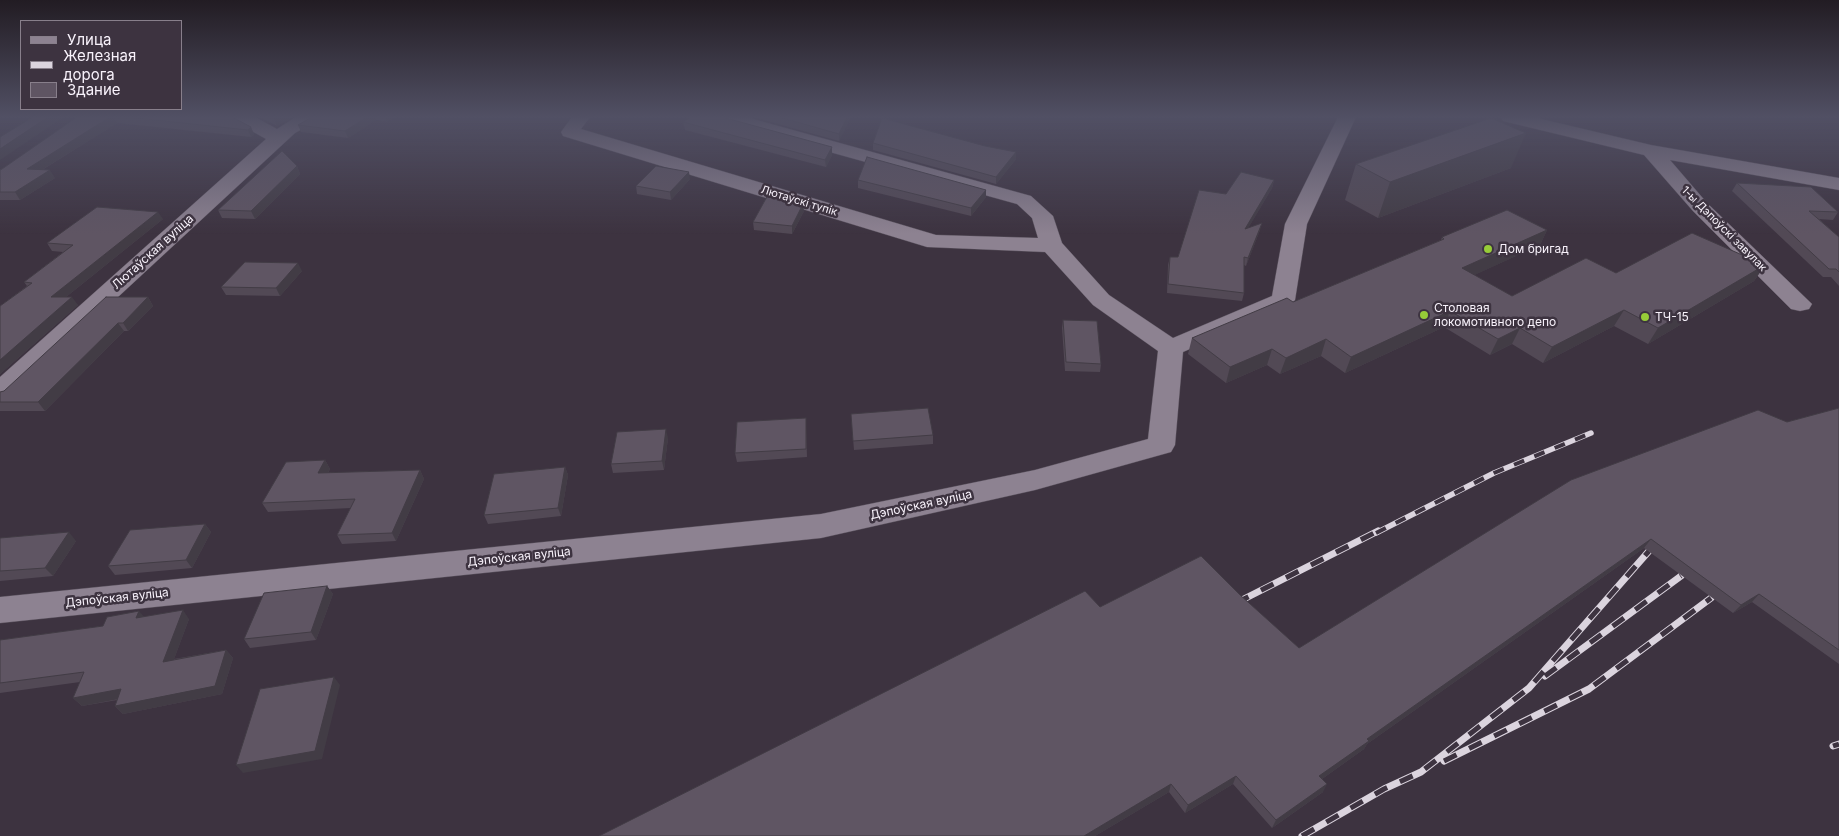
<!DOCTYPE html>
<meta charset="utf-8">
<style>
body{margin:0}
#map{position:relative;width:1839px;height:836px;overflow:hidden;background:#3d3340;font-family:Inter,sans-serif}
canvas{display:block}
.legend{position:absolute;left:20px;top:20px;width:162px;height:90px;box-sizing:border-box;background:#3d3340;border:1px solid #887f8b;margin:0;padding:6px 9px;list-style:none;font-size:15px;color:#f8f2fb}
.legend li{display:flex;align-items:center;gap:10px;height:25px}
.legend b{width:25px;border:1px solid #887f8b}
</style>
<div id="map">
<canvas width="1839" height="836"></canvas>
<ul class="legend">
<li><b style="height:6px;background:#8d8291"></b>Улица</li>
<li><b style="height:6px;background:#dbd4de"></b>Железная дорога</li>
<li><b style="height:14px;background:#5f5563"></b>Здание</li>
</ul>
</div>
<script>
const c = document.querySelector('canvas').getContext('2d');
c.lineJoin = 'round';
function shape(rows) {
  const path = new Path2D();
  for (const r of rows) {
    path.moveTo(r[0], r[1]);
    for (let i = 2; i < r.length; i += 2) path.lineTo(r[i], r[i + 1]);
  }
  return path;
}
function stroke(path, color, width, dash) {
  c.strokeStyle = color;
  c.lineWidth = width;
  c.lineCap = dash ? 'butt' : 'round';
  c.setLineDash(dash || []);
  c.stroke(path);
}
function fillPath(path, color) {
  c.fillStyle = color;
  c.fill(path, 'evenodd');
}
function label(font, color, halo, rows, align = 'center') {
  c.font = font + ' Inter,sans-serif';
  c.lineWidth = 5;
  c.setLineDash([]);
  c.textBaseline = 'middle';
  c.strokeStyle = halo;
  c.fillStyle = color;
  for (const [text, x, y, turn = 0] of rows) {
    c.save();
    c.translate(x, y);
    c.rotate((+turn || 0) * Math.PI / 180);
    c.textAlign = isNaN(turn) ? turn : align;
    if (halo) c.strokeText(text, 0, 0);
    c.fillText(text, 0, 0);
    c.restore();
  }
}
const minor = shape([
 [232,117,255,117,277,129,296,117,319,117,317,121,295,133,9,398,0,401,0,377,266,139,234,121,232,117],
 [572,117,590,117,581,129,936,235,1038,238,1032,218,1017,204,718,121,716,117,746,117,1031,196,1053,216,1062,243,1109,295,1173,338,1272,296,1285,224,1338,117,1356,117,1307,224,1295,300,1291,305,1183,352,1175,445,1171,452,1035,490,821,538,0,623,0,597,821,514,1035,470,1148,439,1158,351,1093,305,1045,252,927,247,563,136,561,132,572,117],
 [1501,117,1533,117,1651,145,1839,178,1839,190,1670,160,1707,203,1812,304,1809,309,1800,311,1791,309,1693,211,1644,155,1503,121,1501,117]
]);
stroke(minor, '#574f5a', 1);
fillPath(minor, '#8d8291');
const railFar1 = shape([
 [1376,533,1494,473,1591,433]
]);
const rail = shape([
 [1236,603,1378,531],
 [1545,676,1681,576],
 [1833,746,1839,744],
 [1444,761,1589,689,1711,598],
 [1302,836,1384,789,1421,772,1529,688,1649,551]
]);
stroke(railFar1, '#dbd4de', 5.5);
stroke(rail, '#dbd4de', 7);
stroke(railFar1, '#3d3340', 4, [11]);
stroke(rail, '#3d3340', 5, [14]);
fillPath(shape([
 [77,117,232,117,251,127,254,135,251,137,117,123,42,170,55,178,20,200,0,200,0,170,2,169],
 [259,117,293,117,277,126],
 [312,117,395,117,387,122,376,120,348,138,301,132,298,125],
 [753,117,851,117,839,141],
 [683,122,832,147,832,155,826,167,685,130],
 [873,143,1016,152,1016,159,996,184,873,150],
 [1356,164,1511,168,1378,218,1345,200],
 [297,166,300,174,255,219,222,218,218,210],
 [690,179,671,200,637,194,636,186],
 [858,180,986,190,986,197,971,216,858,188],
 [1274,180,1272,188,1248,228,1260,230,1246,266,1244,265,1244,293,1242,301,1167,293,1168,265,1170,257,1178,257,1226,194],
 [1737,183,1838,212,1833,220,1819,219,1839,237,1839,286,1831,277,1823,277,1732,191],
 [804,211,792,234,754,230,753,222],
 [163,219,66,297,78,305,0,374,0,306,27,286,24,282,63,252,52,251,47,243],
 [1547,230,1540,245,1474,275,1512,296,1616,273,1765,265,1754,281,1648,344,1614,326,1543,363,1512,344,1490,355,1444,327,1345,373,1321,356,1280,374,1267,365,1226,383,1188,354,1192,338,1293,302,1441,240,1442,237],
 [302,271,280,296,226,295,221,287],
 [148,297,153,306,128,331,124,331,45,411,0,411,0,392,4,391],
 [1063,320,1101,364,1100,372,1065,371,1062,328],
 [1839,408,1839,664,1752,602,1733,613,1644,548,1367,744,1364,749,1322,779,1323,792,1272,828,1233,784,1185,813,1169,792,1095,836,599,836,1100,607,1239,594,1299,648,1787,422],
 [851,414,933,435,933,444,854,450],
 [806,426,807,457,737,462,735,453],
 [668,438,664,470,613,473,611,464],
 [325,460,330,469,328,473,420,470,424,479,396,541,342,544,337,535,351,508,268,512,262,503],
 [565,467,568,475,561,516,488,524,484,515],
 [205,524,211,532,192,568,115,575,108,566],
 [0,538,76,541,53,576,0,581],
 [327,586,333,594,316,640,250,648,244,639],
 [144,616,189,619,174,659,226,650,233,658,222,694,123,714,115,706,117,700,82,706,73,698,80,682,0,693,0,640,103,626]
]), '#524955');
fillPath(shape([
 [48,117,64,117,0,160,0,149],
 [110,117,113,117,117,123,32,176,27,169],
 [278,117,293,117,277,126,274,119],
 [367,117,374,117,376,120,348,138,345,131],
 [385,117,395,117,387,122],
 [847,117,851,117,839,141,839,134],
 [251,127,254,135,251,137,248,130],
 [1526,133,1511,168,1378,218,1390,182],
 [832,147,832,155,826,167,825,160],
 [1016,152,1016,159,996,184,996,177],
 [297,166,300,174,255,219,251,211],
 [50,170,55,178,20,200,15,192],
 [689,172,690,179,671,200,670,192],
 [1274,180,1272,188,1243,237,1245,229],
 [986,190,986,197,971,216,971,208],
 [803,204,804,211,792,234,792,226],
 [158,212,163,219,56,305,51,297],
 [1262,223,1260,230,1246,266,1248,258],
 [1547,230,1540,245,1455,284,1462,268],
 [298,263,302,271,280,296,276,288],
 [1765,265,1754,281,1648,344,1658,328],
 [72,297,78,305,0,374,0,360],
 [148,297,153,306,128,331,123,323],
 [1624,310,1614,326,1543,363,1552,347],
 [1450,311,1444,327,1345,373,1351,357],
 [118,323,124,331,45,411,38,402],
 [1520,328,1512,344,1490,355,1498,339],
 [1326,339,1321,356,1280,374,1286,358],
 [1272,349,1267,365,1226,383,1230,367],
 [666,429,668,438,664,470,662,461],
 [325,460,330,469,323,482,318,473],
 [565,467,568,475,561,516,558,508],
 [420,470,424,479,396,541,392,533],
 [205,524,211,532,192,568,186,560],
 [69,532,76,541,53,576,45,568],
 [1651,539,1644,548,1367,744,1364,749,1315,784,1319,776,1367,739],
 [327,586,333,594,316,640,311,632],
 [1759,594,1752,602,1733,613,1741,605],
 [183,610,189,619,170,670,163,662],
 [139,611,146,619,136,618],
 [226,650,233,658,222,694,123,714,115,706],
 [334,677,340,685,322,759,243,773,236,765],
 [121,689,129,697,82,706,73,698],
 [1236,776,1233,784,1185,813,1188,805],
 [1171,784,1169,792,1095,836,1084,836],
 [1327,784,1323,792,1272,828,1276,820]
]), '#423c45');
const building = shape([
 [33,117,48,117,0,149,0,137,33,117],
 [77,117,110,117,27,169,50,170,15,192,0,192,0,170,2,169,77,117],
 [127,117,232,117,251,127,248,130,127,117],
 [270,117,278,117,274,119,270,117],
 [312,117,367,117,345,131,298,125,312,117],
 [691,117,722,117,832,147,825,160,683,122,691,117],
 [779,117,847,117,839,134,779,117],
 [882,118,985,146,1016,152,996,177,873,143,882,118],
 [1491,118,1526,133,1390,182,1356,164,1491,118],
 [282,151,297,166,251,211,218,210,282,151],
 [867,157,986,190,971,208,858,180,867,157],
 [656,166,689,172,670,192,636,186,656,166],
 [1241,172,1274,180,1245,229,1262,223,1248,258,1244,257,1244,293,1168,284,1170,257,1178,257,1199,190,1226,194,1241,172],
 [1737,183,1811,187,1838,212,1809,211,1839,237,1839,272,1836,269,1829,269,1737,183],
 [769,193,803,204,792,226,753,222,769,193],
 [97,207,158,212,51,297,72,297,0,360,0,306,32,283,24,282,73,245,47,243,97,207],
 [1507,210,1547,230,1462,268,1512,296,1586,258,1616,273,1692,233,1765,265,1658,328,1624,310,1552,347,1520,328,1498,339,1450,311,1351,357,1326,339,1286,358,1272,349,1230,367,1192,338,1287,298,1293,302,1444,239,1442,237,1507,210],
 [245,262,298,263,276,288,221,287,245,262],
 [106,297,148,297,123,323,118,323,38,402,0,402,0,392,4,391,106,297],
 [1063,320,1097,321,1101,364,1066,362,1063,320],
 [928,408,933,435,853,441,851,414,928,408],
 [1839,408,1839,650,1759,594,1741,605,1651,539,1367,739,1369,741,1319,776,1327,784,1276,820,1236,776,1188,805,1171,784,1084,836,599,836,1085,591,1100,607,1201,556,1239,594,1299,648,1571,480,1758,410,1787,422,1839,408],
 [806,418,806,449,735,453,737,422,806,418],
 [666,429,662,461,611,464,617,432,666,429],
 [325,460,318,473,420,470,392,533,337,535,355,499,262,503,286,462,325,460],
 [565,467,558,508,484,515,494,474,565,467],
 [205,524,186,560,108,566,130,530,205,524],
 [69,532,45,568,0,571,0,538,69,532],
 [327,586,311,632,244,639,264,593,327,586],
 [183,610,163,662,226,650,215,686,115,706,121,689,73,698,84,672,0,683,0,640,103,626,107,617,139,611,136,618,183,610],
 [334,677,315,751,236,765,260,689,334,677]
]);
fillPath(building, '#5f5563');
stroke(building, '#423c45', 1);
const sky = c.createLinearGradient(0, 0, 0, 234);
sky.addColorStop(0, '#221c23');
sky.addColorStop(0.5, '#515064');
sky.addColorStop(1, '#51506400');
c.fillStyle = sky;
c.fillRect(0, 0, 1839, 234);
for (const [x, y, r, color] of [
 [1488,249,5,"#97cc38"],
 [1424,315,5,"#97cc38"],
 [1645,317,5,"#97cc38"]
]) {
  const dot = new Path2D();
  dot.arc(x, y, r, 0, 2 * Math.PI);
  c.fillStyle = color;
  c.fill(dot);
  stroke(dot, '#3d3340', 2);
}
label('11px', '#f8f2fb', '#3d3340', [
 ["Лютаўскі тупік",799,201,17],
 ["1-ы Дэпоўскі завулак",1724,229,45]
]);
label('12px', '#f8f2fb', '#3d3340', [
 ["Дом бригад",1498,249],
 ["Столовая",1434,308],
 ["локомотивного депо",1434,322],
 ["ТЧ-15",1655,317]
], 'left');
label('12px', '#f8f2fb', '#3d3340', [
 ["Лютаўская вуліца",153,252,-42],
 ["Дэпоўская вуліца",921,505,-12],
 ["Дэпоўская вуліца",519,557,-6],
 ["Дэпоўская вуліца",117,598,-6]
]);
</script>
